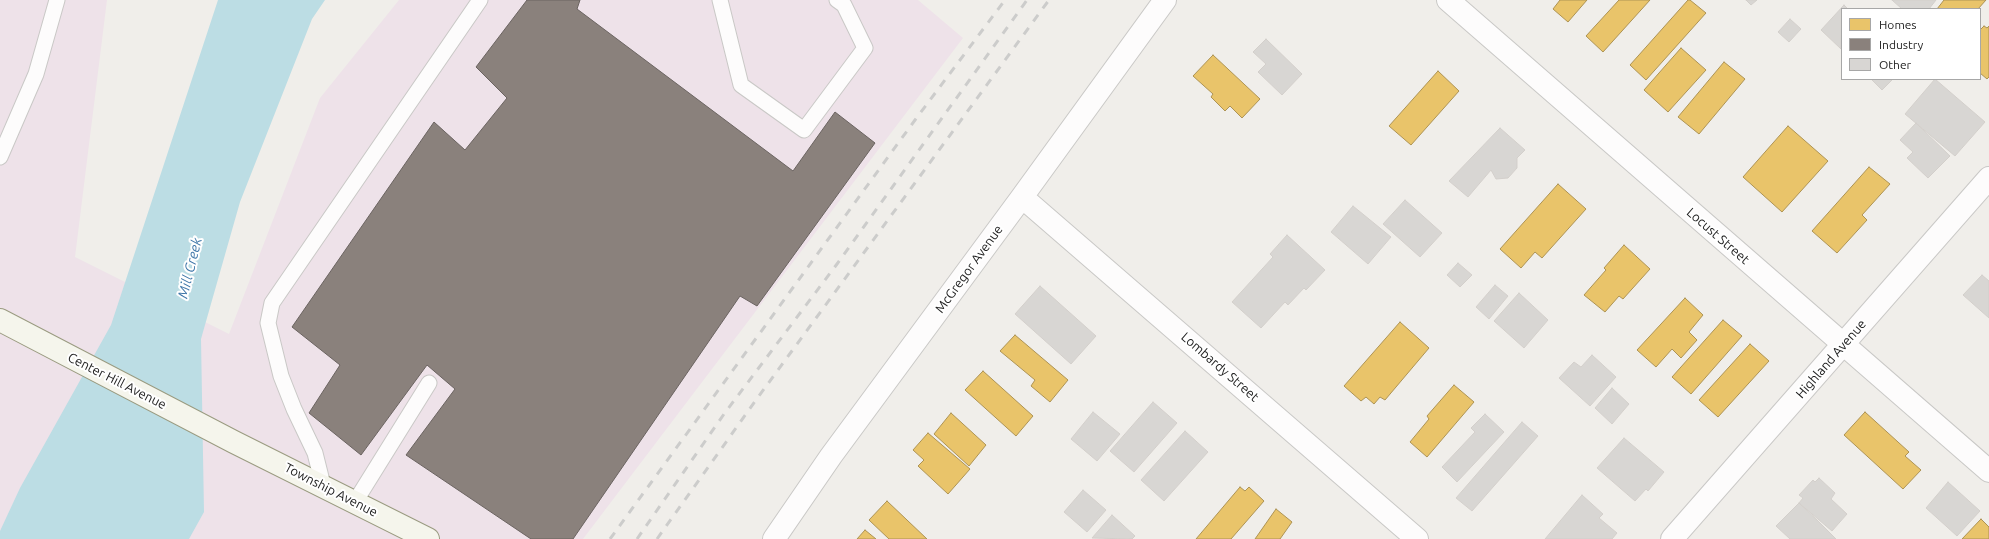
<!DOCTYPE html>
<style>
body{margin:0}
#map{position:relative;width:1989px;height:539px;overflow:hidden;background:#f0eeea;font-family:Ubuntu,sans-serif}
canvas{display:block}
.legend{position:absolute;left:1841px;top:8px;width:140px;height:72px;box-sizing:border-box;background:#fff;border:1px solid #a7a7a7;margin:0;padding:5px 7px;list-style:none;font-size:12px;color:#222}
.legend li{display:flex;align-items:center;gap:8px;height:20px}
.legend b{width:20px;border:1px solid #a7a7a7}
</style>
<div id="map">
<canvas width="1989" height="539"></canvas>
<ul class="legend">
<li><b style="height:11px;background:#e9c46a"></b>Homes</li>
<li><b style="height:11px;background:#8a817c"></b>Industry</li>
<li><b style="height:11px;background:#d8d6d3"></b>Other</li>
</ul>
</div>
<script>
const c = document.querySelector('canvas').getContext('2d');
c.lineJoin = 'round';
function fillPath(path, color) {
  c.fillStyle = color;
  c.fill(path, 'evenodd');
}
function shape(rows) {
  const path = new Path2D();
  for (const r of rows) {
    path.moveTo(r[0], r[1]);
    for (let i = 2; i < r.length; i += 2) path.lineTo(r[i], r[i + 1]);
  }
  return path;
}
function stroke(path, color, width, dash) {
  c.strokeStyle = color;
  c.lineWidth = width;
  c.lineCap = dash ? 'butt' : 'round';
  c.setLineDash(dash || []);
  c.stroke(path);
}
function label(font, color, halo, rows, align = 'center') {
  c.font = font + ' Ubuntu,sans-serif';
  c.lineWidth = 4;
  c.setLineDash([]);
  c.textBaseline = 'middle';
  c.strokeStyle = halo;
  c.fillStyle = color;
  for (const [text, x, y, turn = 0] of rows) {
    c.save();
    c.translate(x, y);
    c.rotate((+turn || 0) * Math.PI / 180);
    c.textAlign = isNaN(turn) ? turn : align;
    if (halo) c.strokeText(text, 0, 0);
    c.fillText(text, 0, 0);
    c.restore();
  }
}
fillPath(shape([
 [0,0,107,0,75,257,229,334,320,98,399,0,918,0,963,38,583,539,0,539]
]), '#eee2e9');
fillPath(shape([
 [218,0,325,0,312,19,240,202,201,339,204,512,189,539,0,539,0,531,20,488,111,325]
]), '#bcdde4');
const homes = shape([
 [1560,0,1587,0,1568,22,1553,9,1560,0],
 [1619,0,1650,0,1603,52,1586,36,1619,0],
 [1688,0,1690,0,1706,13,1646,80,1630,65,1688,0],
 [1944,0,1986,0,1978,9,1937,9,1944,0],
 [1984,26,1987,28,1989,26,1989,77,1987,79,1980,73,1980,30,1984,26],
 [1681,48,1706,70,1668,112,1644,90,1681,48],
 [1213,55,1260,99,1242,118,1230,106,1225,111,1211,97,1213,94,1193,76,1213,55],
 [1724,62,1745,79,1699,134,1678,117,1724,62],
 [1438,71,1459,91,1411,145,1389,126,1438,71],
 [1788,126,1828,161,1782,212,1743,177,1788,126],
 [1869,167,1890,184,1862,215,1867,220,1837,253,1812,231,1869,167],
 [1558,184,1586,209,1542,258,1535,252,1521,268,1500,249,1558,184],
 [1624,245,1650,269,1623,299,1619,296,1605,312,1584,295,1606,270,1604,268,1624,245],
 [1685,298,1703,315,1689,332,1697,340,1681,358,1672,349,1656,367,1637,350,1685,298],
 [1723,320,1742,336,1691,394,1672,377,1723,320],
 [1400,322,1429,348,1385,400,1380,397,1374,404,1366,397,1361,401,1344,386,1400,322],
 [1015,335,1068,380,1050,402,1031,386,1035,380,1000,351,1015,335],
 [1750,344,1769,361,1718,417,1699,400,1750,344],
 [983,371,1033,416,1016,436,965,390,983,371],
 [1454,385,1474,402,1427,457,1410,442,1429,419,1427,416,1454,385],
 [1865,412,1909,452,1905,456,1921,470,1903,489,1844,435,1865,412],
 [951,413,986,445,969,466,934,434,951,413],
 [928,433,970,469,948,494,918,466,924,460,913,450,928,433],
 [1240,487,1245,491,1249,487,1264,501,1231,539,1196,539,1240,487],
 [887,501,927,539,889,539,869,520,887,501],
 [1276,509,1292,522,1280,539,1255,539,1276,509],
 [1981,519,1989,527,1989,539,1962,539,1981,519],
 [865,530,876,539,857,539,865,530]
]);
fillPath(homes, '#e9c46a');
stroke(homes, '#ad9354', 1);
const industry = shape([
 [527,0,580,0,577,9,793,171,835,112,875,143,757,306,740,296,573,539,531,539,406,455,455,389,427,365,361,455,309,413,340,365,292,327,434,122,465,150,507,98,476,67,527,0]
]);
fillPath(industry, '#8a817c');
stroke(industry, '#6b6461', 1);
const building = shape([
 [1746,0,1757,0,1751,5,1746,0],
 [1892,0,1936,0,1929,9,1902,9,1892,0],
 [1844,5,1848,9,1842,9,1841,49,1821,30,1844,5],
 [1790,19,1801,29,1789,42,1778,32,1790,19],
 [1266,39,1302,74,1282,95,1258,72,1266,64,1253,52,1266,39],
 [1871,79,1892,79,1892,80,1882,90,1871,79],
 [1935,79,1985,122,1955,156,1905,114,1935,79],
 [1916,123,1950,156,1928,178,1907,158,1913,152,1900,140,1916,123],
 [1500,128,1525,150,1517,158,1517,168,1508,178,1496,179,1491,170,1468,197,1449,181,1500,128],
 [1405,200,1442,233,1420,257,1383,224,1405,200],
 [1353,206,1391,237,1368,264,1331,232,1353,206],
 [1287,235,1325,270,1306,290,1304,288,1288,305,1285,302,1261,328,1232,302,1273,257,1270,254,1287,235],
 [1458,263,1472,275,1460,287,1447,275,1458,263],
 [1982,275,1989,281,1989,318,1963,295,1982,275],
 [1495,285,1508,296,1489,319,1476,307,1495,285],
 [1040,286,1096,336,1071,364,1015,314,1040,286],
 [1519,293,1548,320,1524,348,1494,321,1519,293],
 [1592,355,1616,377,1590,406,1559,378,1574,362,1581,367,1592,355],
 [1612,388,1629,404,1612,424,1595,408,1612,388],
 [1153,402,1177,423,1134,472,1110,451,1153,402],
 [1093,412,1120,434,1097,461,1071,439,1093,412],
 [1485,414,1504,432,1457,482,1442,467,1475,432,1471,428,1485,414],
 [1522,422,1538,436,1472,511,1456,498,1522,422],
 [1185,431,1208,452,1164,501,1141,480,1185,431],
 [1624,438,1664,472,1648,491,1646,489,1635,501,1597,468,1624,438],
 [1819,478,1835,493,1831,499,1847,514,1832,531,1799,503,1803,498,1799,495,1813,480,1815,482,1819,478],
 [1948,482,1980,511,1957,536,1926,508,1948,482],
 [1083,490,1106,510,1087,532,1064,512,1083,490],
 [1582,495,1603,514,1599,518,1617,533,1612,539,1545,539,1582,495],
 [1799,503,1817,520,1836,539,1790,539,1776,526,1799,503],
 [1112,515,1135,536,1132,539,1092,538,1112,515]
]);
fillPath(building, '#d8d6d3');
stroke(building, '#d3cfcb', 1);
const lane = shape([
 [720,0,741,85,804,130,865,48,844,5,837,0],
 [0,157,36,74,57,0],
 [323,485,315,453,294,409,281,376,268,323,272,303,480,0],
 [355,502,429,383]
]);
const street = shape([
 [1448,0,1989,471],
 [1022,197,1417,539],
 [774,539,831,456,1022,197,1165,0],
 [1672,539,1989,178]
]);
const secondary = shape([
 [0,320,234,442,428,539]
]);
stroke(lane, '#c9c8c6', 17);
stroke(street, '#c9c8c6', 24);
stroke(secondary, '#9a9b80', 24);
stroke(lane, '#fdfcfc', 15);
stroke(street, '#fdfcfc', 22);
stroke(secondary, '#f5f5ec', 22);
stroke(shape([
 [610,539,915,120,1005,0],
 [637,539,724,414,837,264,1027,0],
 [657,539,756,400,1049,0]
]), '#cccccb', 3, [8, 8]);
label('13px', '#222', '#fff', [
 ["Locust Street",1718,236,41],
 ["McGregor Avenue",969,269,-54],
 ["Highland Avenue",1831,359,-49],
 ["Lombardy Street",1220,367,41],
 ["Center Hill Avenue",117,381,27],
 ["Township Avenue",331,490,27]
]);
label('italic 14px', '#4077a9', '#fff', [
 ["Mill Creek",190,268,-76]
]);
</script>
